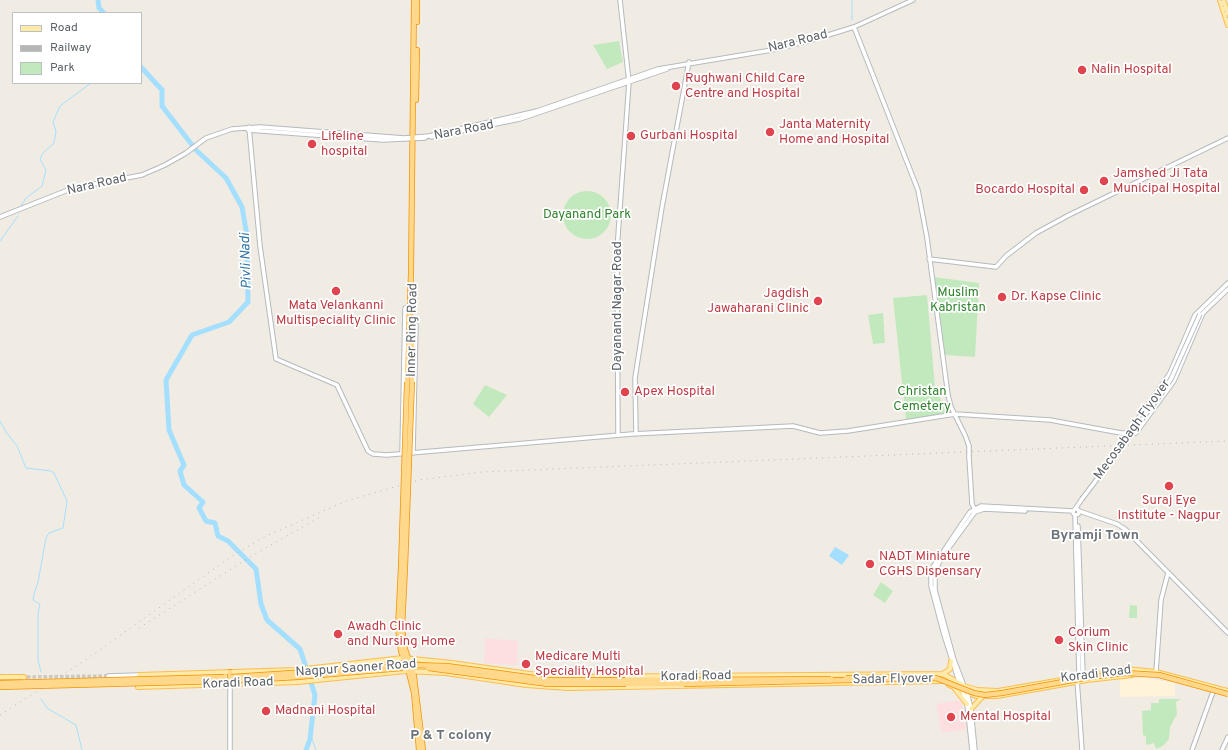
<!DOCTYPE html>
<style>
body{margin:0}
#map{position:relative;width:1228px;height:750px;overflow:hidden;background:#f0ece3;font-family:Overpass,sans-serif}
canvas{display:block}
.legend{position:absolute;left:12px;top:12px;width:130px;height:72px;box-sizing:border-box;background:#fff;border:1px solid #bdc0c1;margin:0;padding:5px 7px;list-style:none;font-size:12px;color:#5b6165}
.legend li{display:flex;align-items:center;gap:8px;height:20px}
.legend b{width:20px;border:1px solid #bdc0c1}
</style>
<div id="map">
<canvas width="1228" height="750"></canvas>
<ul class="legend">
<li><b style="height:5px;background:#ffeaa9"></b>Road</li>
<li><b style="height:5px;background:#b5b6b6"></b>Railway</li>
<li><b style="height:11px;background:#c2e9be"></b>Park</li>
</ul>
</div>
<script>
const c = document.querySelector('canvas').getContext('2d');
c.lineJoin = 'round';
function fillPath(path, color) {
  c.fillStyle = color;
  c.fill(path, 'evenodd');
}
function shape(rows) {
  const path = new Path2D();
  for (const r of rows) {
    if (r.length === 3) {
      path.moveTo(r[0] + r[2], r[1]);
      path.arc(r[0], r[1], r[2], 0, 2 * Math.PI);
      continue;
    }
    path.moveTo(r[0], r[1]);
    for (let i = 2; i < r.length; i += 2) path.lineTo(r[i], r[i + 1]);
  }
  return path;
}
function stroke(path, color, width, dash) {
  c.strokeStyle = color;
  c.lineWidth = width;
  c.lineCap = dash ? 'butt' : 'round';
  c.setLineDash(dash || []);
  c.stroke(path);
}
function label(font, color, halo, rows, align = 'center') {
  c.font = font + ' Overpass,sans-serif';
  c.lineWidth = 3.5;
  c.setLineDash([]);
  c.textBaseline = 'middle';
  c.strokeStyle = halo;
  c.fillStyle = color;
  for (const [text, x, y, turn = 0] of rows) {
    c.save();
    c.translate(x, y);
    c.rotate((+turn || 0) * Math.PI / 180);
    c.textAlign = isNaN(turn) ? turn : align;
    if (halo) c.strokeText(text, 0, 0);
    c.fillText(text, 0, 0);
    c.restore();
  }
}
fillPath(shape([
 [1145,678,1175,683,1175,696,1120,697,1120,679]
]), '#fff3d9');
fillPath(shape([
 [485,638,518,641,517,665,484,663],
 [959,700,962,703,966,730,942,733,936,704]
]), '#fddfdf');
fillPath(shape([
 [619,41,623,62,607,69,593,45],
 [587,215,24],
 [934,277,979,283,975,357,945,355],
 [927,295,935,387,947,413,906,420,893,298],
 [883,313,885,343,873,344,868,315],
 [485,385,507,395,489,417,473,404],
 [881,582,893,591,885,603,873,595],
 [1130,605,1137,606,1137,618,1129,618],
 [1159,699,1181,699,1176,702,1177,714,1170,727,1169,739,1163,746,1156,749,1154,743,1146,745,1146,736,1143,735,1142,711,1151,710,1151,703,1159,703]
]), '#c2e9be');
fillPath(shape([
 [835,547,849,555,842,565,829,556]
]), '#a4dfff');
stroke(shape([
 [852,20,852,0],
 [21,206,26,198,42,186,46,170,40,159,43,153,54,143,56,131,53,122,60,106,91,83],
 [0,241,18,216],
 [0,421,6,432,17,446,26,468,51,471,54,473,67,501,63,528,49,533,46,538,38,582,34,594,33,600,40,604,38,614,38,660,41,672],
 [41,699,47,708,76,725,82,750],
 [310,734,316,750]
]), '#a4dfff', 1);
stroke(shape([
 [98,0,99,8,104,13],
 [141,67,162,90,162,106,196,150,226,178,242,207,247,236,248,302,229,322,192,335,166,380,169,430,184,465,180,471,184,485,203,502,199,508,206,521,215,523,218,536,228,541,256,569,261,604,267,620,300,649,315,695,310,739,306,750]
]), '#a4dfff', 5);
stroke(shape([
 [27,677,108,676]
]), '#cbc9c4', 3.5, [3.5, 2]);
const secondary = shape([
 [854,27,918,190,927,238,948,395,951,407,965,435,969,446],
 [249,127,260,246,276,359,337,385,368,451,373,454,387,455,632,434,793,426,820,433,848,431,955,414,1050,420,1121,433,1136,433,1174,381,1203,313,1228,289],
 [248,130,383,140,425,138],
 [431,137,520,119,667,69],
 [0,217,73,188,142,175,165,165,186,153,206,138,232,129,260,127,404,138,429,136,537,111,658,69,772,50,812,40,854,27,913,0],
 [929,259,996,267,1006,256,1036,233,1069,215,1228,138],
 [412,324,416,325,413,452],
 [1128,433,1170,373,1195,315,1228,283],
 [636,434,635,378,662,207,689,62],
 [618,435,617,250,629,82,620,0],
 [402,453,405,308,410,306],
 [969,457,972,504,975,510],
 [1076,512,3],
 [1075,509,1082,499],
 [1079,511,1117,524,1125,529,1228,633],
 [1075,515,1079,676],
 [1078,526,1083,675],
 [948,549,975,512,984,509,1025,511],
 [940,561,935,571,935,590,954,660,964,686],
 [1156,672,1161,600,1168,573],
 [108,676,139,675],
 [1077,679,1082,750],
 [230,681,230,750],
 [960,685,944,635,931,586,931,577,933,567,961,525,970,512,981,506,1073,511],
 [962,690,967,704,972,750],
 [967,692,971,709,975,750],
 [1192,750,1214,689],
 [1222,750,1228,737]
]);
const primary = shape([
 [1220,0,1228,25],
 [1223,0,1228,13],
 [943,674,950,669,951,661],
 [0,677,24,677,23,685],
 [941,681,568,688,526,685,446,673,405,671,298,682,138,687,139,675,296,670,403,658,452,663,551,677,943,674,964,686,977,690,998,691,1126,669,1156,672,1228,691],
 [949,685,976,696,997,696,1087,680,1132,675],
 [955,689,967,704],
 [971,709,982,697]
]);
const highway = shape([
 [417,22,417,0],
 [416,100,417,50],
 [407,382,411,273,414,0],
 [412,382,412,324],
 [401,567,398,628,401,651,409,673,414,693,419,750],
 [405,568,402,628,405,649,414,676,423,750],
 [230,677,230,672],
 [625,680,684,680],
 [626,684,684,684]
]);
stroke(secondary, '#b5babf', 5.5);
stroke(primary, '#fdbd4f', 6);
stroke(highway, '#f39200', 6);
stroke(secondary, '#fff', 3.5);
stroke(primary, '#ffeaa9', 4);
stroke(highway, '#ffd88b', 4.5);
stroke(shape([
 [1221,0,1228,21],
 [139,628,250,557,320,517],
 [0,715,84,661,232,556,264,537,346,501,419,480,482,472,1228,441]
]), '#b5b6b6', 1, [1, 5]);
const secondaryBridge = shape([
 [969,446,969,457],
 [1082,499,1161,394,1171,379,1200,314]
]);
const highwayBridge = shape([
 [401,567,407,382],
 [405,568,412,382],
 [428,668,548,684,626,684],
 [231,677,412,665,447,666,550,680,625,680],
 [846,678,909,677],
 [684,680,831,679],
 [232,681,297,677,403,668],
 [0,683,224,677],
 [684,684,936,678,974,693,985,695,1002,693,1090,677,1126,673,1159,675,1228,694],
 [0,687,224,681]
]);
stroke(secondaryBridge, '#b5babf', 5.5, []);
stroke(highwayBridge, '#f39200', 6, []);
stroke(secondaryBridge, '#fff', 3.5);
stroke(highwayBridge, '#ffd88b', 4.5);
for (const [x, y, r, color] of [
 [1082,70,5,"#e0444e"],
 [676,86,5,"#e0444e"],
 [770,132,5,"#e0444e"],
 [631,136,5,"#e0444e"],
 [312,144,5,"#e0444e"],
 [1104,181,5,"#e0444e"],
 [1084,190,5,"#e0444e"],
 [336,291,5,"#e0444e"],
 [1002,297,5,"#e0444e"],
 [818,301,5,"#e0444e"],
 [625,392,5,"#e0444e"],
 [1169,486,5,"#e0444e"],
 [870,564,5,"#e0444e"],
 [338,634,5,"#e0444e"],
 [1059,640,5,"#e0444e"],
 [526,664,5,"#e0444e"],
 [266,711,5,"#e0444e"],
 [951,717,5,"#e0444e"]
]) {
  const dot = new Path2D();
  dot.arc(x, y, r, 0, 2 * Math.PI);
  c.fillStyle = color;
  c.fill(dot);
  stroke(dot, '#fff', 1.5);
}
label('13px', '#5b6165', '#fff', [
 ["Nara Road",798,42,-14],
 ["Nara Road",464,131,-11],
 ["Nara Road",97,185,-13],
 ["Dayanand Nagar Road",618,306,-90],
 ["Inner Ring Road",413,330,-89],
 ["Mecosabagh Flyover",1133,430,-54],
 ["Nagpur Saoner Road",356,669,-4],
 ["Koradi Road",1096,675,-7],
 ["Koradi Road",696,677,-1],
 ["Sadar Flyover",893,680,-1],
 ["Koradi Road",238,684,-2]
]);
label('13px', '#be3a42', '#fff', [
 ["Nalin Hospital",1091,70],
 ["Rughwani Child Care",685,79],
 ["Centre and Hospital",685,94],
 ["Janta Maternity",779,125],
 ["Home and Hospital",779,140],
 ["Gurbani Hospital",640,136],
 ["Lifeline",321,137],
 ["hospital",321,152],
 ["Jamshed Ji Tata",1113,174],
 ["Municipal Hospital",1113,189],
 ["Bocardo Hospital",1075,190,"right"],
 ["Jagdish",809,294,"right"],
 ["Jawaharani Clinic",809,309,"right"],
 ["Dr. Kapse Clinic",1011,297],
 ["Mata Velankanni",336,306,"center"],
 ["Multispeciality Clinic",336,321,"center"],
 ["Apex Hospital",634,392],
 ["Suraj Eye",1169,501,"center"],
 ["Institute - Nagpur",1169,516,"center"],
 ["NADT Miniature",879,557],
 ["CGHS Dispensary",879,572],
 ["Awadh Clinic",347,627],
 ["and Nursing Home",347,642],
 ["Corium",1068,633],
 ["Skin Clinic",1068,648],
 ["Medicare Multi",535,657],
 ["Speciality Hospital",535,672],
 ["Madnani Hospital",275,711],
 ["Mental Hospital",960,717]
], 'left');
label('13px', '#30832d', '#fff', [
 ["Dayanand Park",587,215],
 ["Muslim",958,293],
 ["Kabristan",958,308],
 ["Christan",922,392],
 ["Cemetery",922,407]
]);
label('italic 14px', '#3376a7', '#fff', [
 ["Pivli Nadi",247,261,-92]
]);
label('bold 14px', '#6c7378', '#fff', [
 ["Byramji Town",1095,536],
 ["P & T colony",451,736]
]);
</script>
